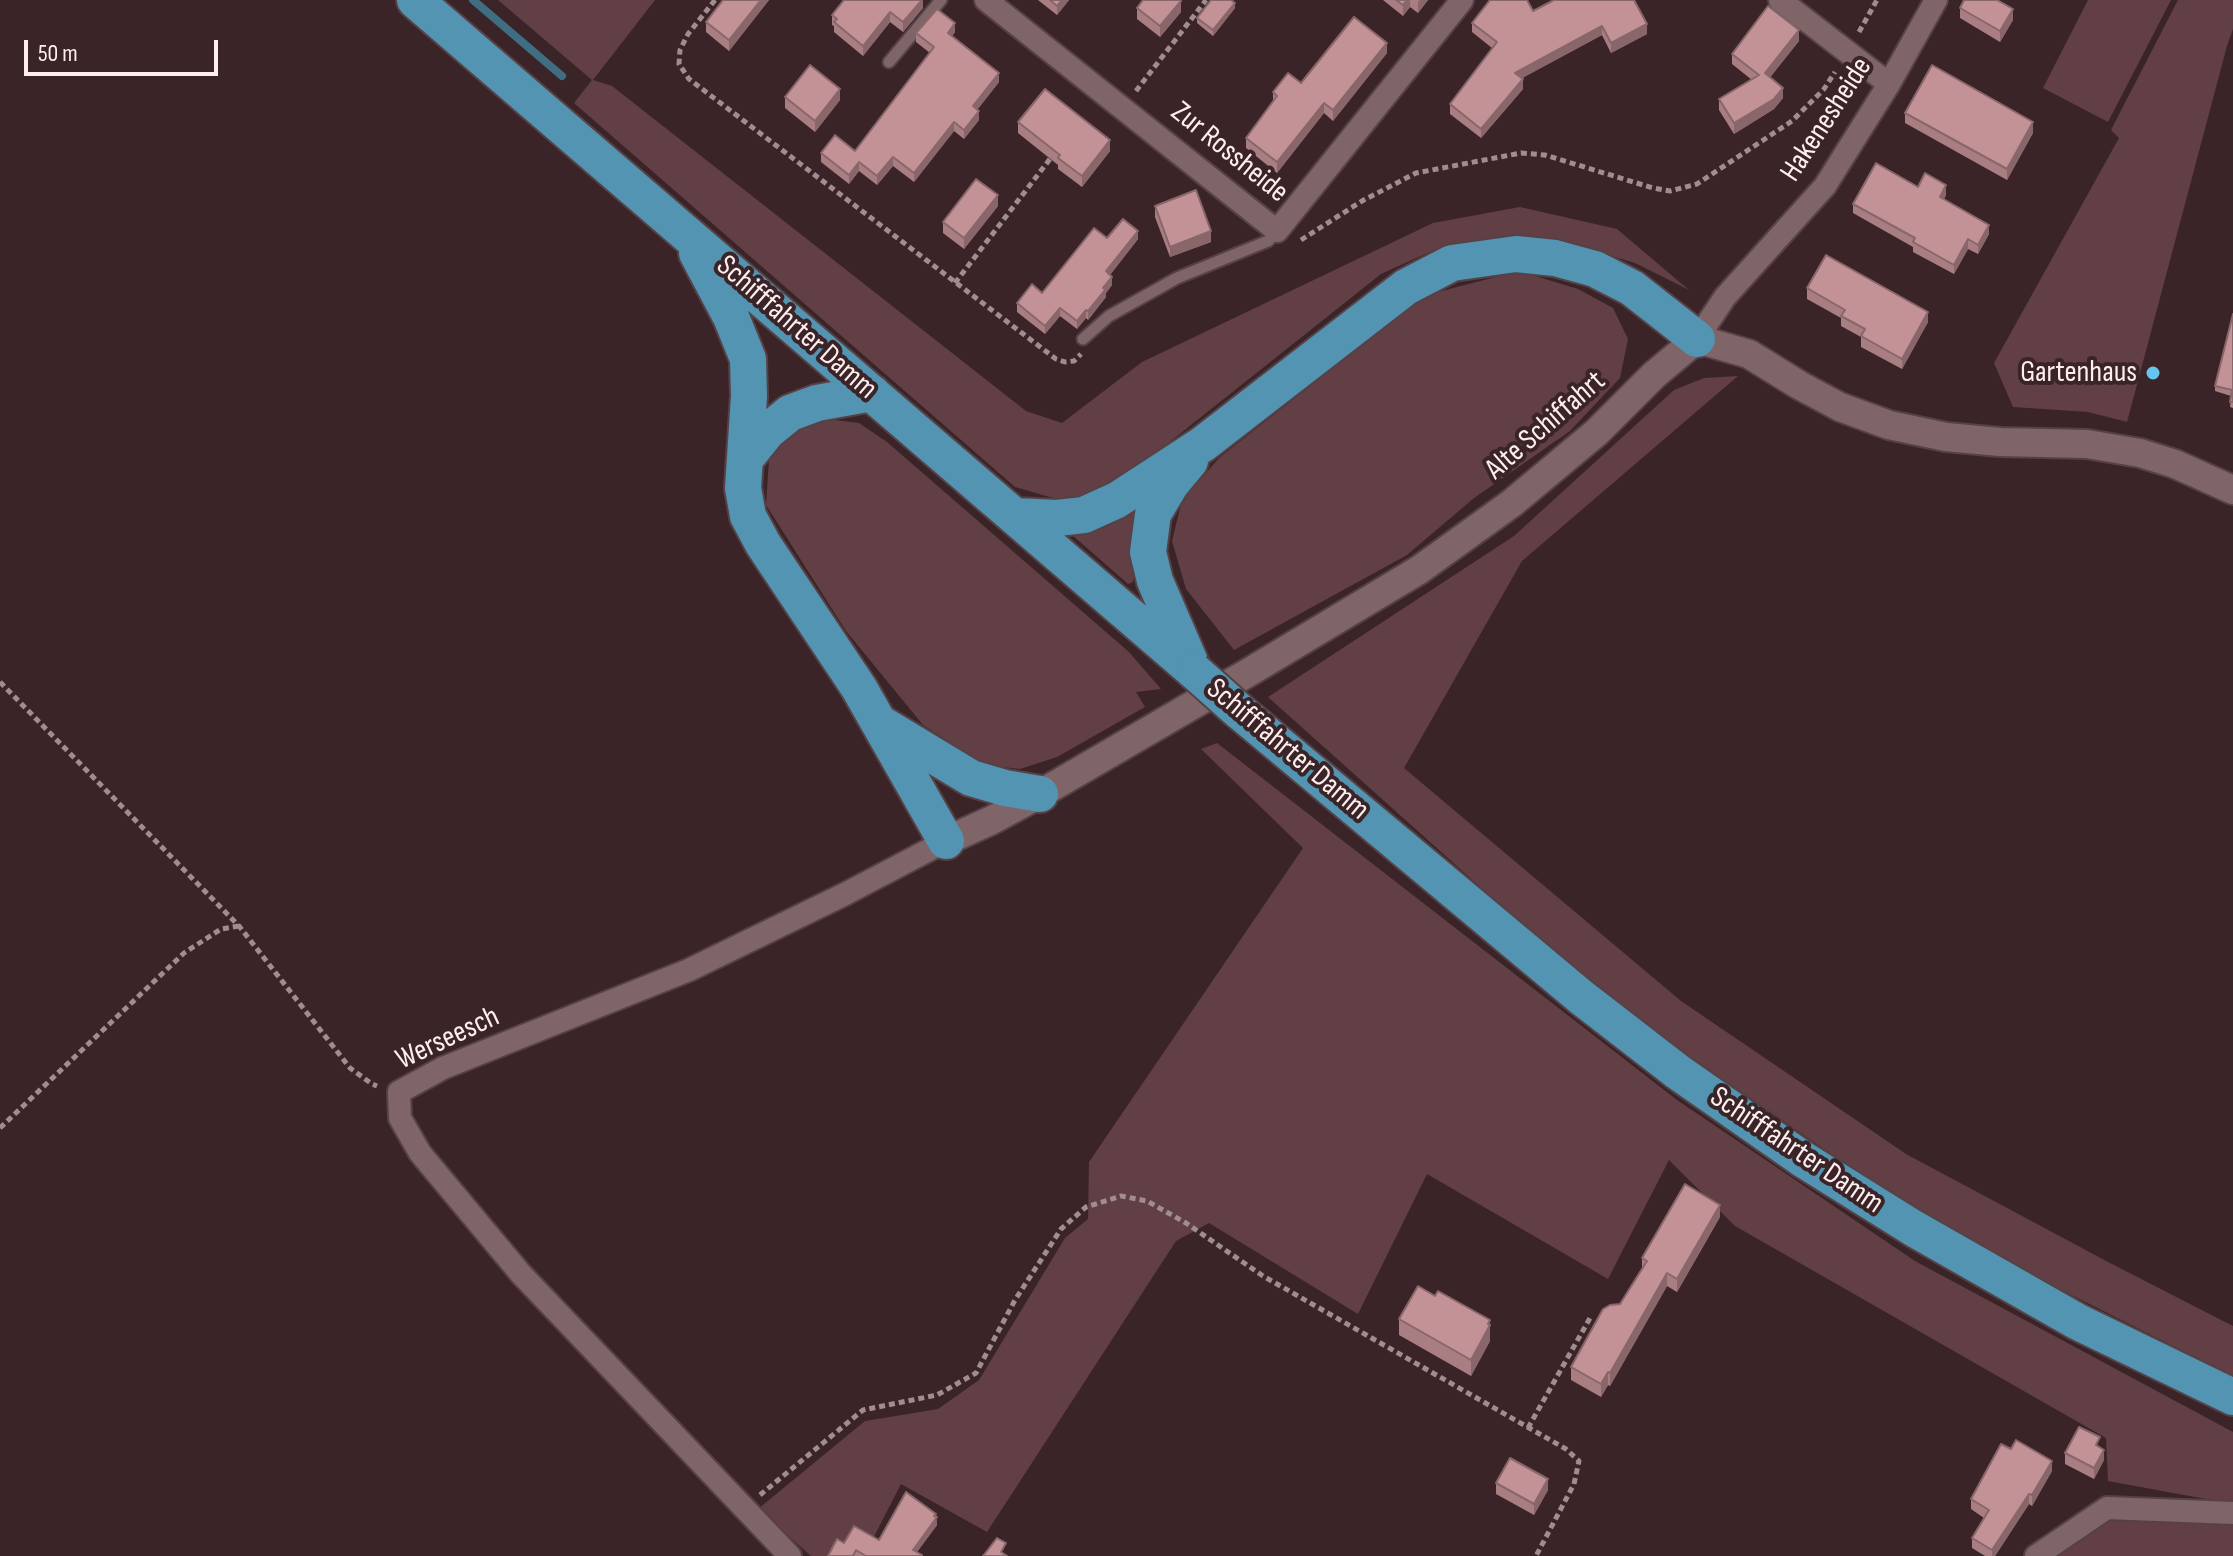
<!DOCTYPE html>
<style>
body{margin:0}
#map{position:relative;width:2233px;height:1556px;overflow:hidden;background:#3b2427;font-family:"Sofia Sans Condensed",sans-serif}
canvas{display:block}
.scale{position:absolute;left:24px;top:40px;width:194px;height:36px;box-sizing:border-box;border:4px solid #feeeef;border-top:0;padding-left:10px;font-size:24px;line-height:28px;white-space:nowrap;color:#feeeef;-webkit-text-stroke:6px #3b2427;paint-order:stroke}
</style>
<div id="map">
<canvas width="2233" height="1556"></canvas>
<div class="scale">50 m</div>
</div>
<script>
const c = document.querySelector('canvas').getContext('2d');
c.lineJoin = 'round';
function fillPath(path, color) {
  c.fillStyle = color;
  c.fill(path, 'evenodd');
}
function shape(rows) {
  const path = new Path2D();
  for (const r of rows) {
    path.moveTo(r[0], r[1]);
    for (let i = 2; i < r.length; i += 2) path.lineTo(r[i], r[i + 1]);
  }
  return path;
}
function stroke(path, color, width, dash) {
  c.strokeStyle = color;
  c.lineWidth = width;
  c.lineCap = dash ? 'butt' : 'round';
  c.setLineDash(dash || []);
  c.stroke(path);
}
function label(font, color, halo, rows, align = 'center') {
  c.font = font + ' "Sofia Sans Condensed",sans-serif';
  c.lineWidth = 8;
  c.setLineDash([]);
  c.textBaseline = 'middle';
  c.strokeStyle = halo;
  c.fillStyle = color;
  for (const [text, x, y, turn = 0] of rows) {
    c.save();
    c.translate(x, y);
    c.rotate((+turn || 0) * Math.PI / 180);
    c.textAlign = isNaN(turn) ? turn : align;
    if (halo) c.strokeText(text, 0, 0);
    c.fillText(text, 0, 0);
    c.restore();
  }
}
fillPath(shape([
 [498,0,655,0,593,80,612,86,1026,411,1062,423,1142,362,1433,223,1520,207,1617,229,1689,290,1635,263,1565,242,1504,238,1445,245,1381,274,1147,460,1099,497,1067,502,1015,487,574,103,592,80],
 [2088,0,2171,0,2108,122,2043,88],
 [2178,0,2233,0,2233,29,2227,46,2127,422,2088,412,2013,407,1994,363,2119,138,2111,130],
 [1519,271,1578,289,1613,308,1628,339,1620,378,1570,431,1474,498,1407,555,1234,650,1186,589,1172,541,1182,500,1220,457,1426,295],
 [1738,376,1522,561,1404,768,1681,1001,1906,1154,2110,1263,2233,1326,2233,1376,1940,1229,1602,996,1268,697,1514,536,1674,390,1704,378],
 [819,418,859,423,887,442,1129,652,1161,689,1136,692,1145,707,1057,757,1020,769,985,765,923,725,846,631,766,505,769,460,790,432],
 [1139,506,1135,571,1133,582,1128,584,1071,534],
 [1217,743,1677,1100,1915,1261,2233,1432,2233,1504,2108,1481,2106,1438,1735,1226,1669,1160,1608,1279,1427,1174,1358,1314,1209,1223,1176,1241,987,1532,901,1484,864,1556,811,1556,758,1509,865,1421,938,1409,979,1380,1065,1238,1088,1219,1089,1162,1303,848,1201,749],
 [2110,1521,2233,1524,2233,1556,2056,1556]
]), '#613f44');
stroke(shape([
 [473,0,562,76]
]), '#3f6d81', 8);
const service = shape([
 [889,62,941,0],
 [1083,339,1109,316,1177,278,1268,241,1277,231]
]);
const minor = shape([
 [986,0,1277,231,1462,0],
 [1780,0,1889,84],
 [1697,339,1725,297,1825,186,1889,84,1936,0],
 [790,1556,521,1274,420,1153,400,1118,399,1092,443,1068,689,970,845,894,946,841],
 [2036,1556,2107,1508,2233,1513]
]);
const tertiary = shape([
 [946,841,992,820,1040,794,1251,671,1419,570,1512,503,1597,432,1654,375,1697,339,1749,354,1799,385,1840,407,1889,425,1946,437,2000,442,2087,444,2140,453,2175,464,2233,490]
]);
const trunk = shape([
 [415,0,1194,671],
 [697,253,731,317,748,359,749,396,743,488,748,516,763,544,859,688,946,841],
 [746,458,768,431,790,413,817,403,872,393],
 [1190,461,1171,484,1153,514,1148,552,1155,581,1190,662],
 [1015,516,1057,518,1084,515,1117,500,1203,444,1406,287,1452,263,1516,254,1555,258,1595,269,1632,288,1697,339],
 [1239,711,1581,997,1678,1072,1804,1160,1913,1228,2078,1322,2233,1397],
 [883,725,971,778,1005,788,1040,794]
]);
stroke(service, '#564246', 15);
stroke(minor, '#564246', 26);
stroke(tertiary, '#564246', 32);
stroke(trunk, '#564246', 40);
stroke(shape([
 [715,0,688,34,680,50,679,64,689,79,1056,359,1065,362,1074,361,1081,354],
 [1859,32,1877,0],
 [1136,91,1206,0],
 [1301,240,1362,201,1416,173,1521,153,1545,155,1653,188,1670,191,1697,184,1792,121,1824,89,1835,72],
 [955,283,1053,155],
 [0,682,239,926,350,1068,372,1084,377,1086],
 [0,1128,184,953,221,929,239,926],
 [1528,1428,1590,1318],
 [760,1495,863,1410,937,1395,976,1373,1015,1300,1061,1229,1086,1207,1121,1196,1147,1201,1186,1223,1263,1276,1566,1449,1579,1461,1574,1484,1536,1556]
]), '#a18d8f', 5, [6, 4]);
stroke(service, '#806568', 11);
stroke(minor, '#806568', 22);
stroke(tertiary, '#806568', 28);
stroke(trunk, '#5294b2', 36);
const trunkBridge = shape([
 [1194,671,1239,711]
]);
stroke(trunkBridge, '#564246', 40, []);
stroke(trunkBridge, '#5294b2', 36);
fillPath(shape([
 [723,0,769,0,729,51,706,32,706,22],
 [923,0,923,8,903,32,890,22,863,56,834,32,834,26,832,25,832,15],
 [1038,0,1069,0,1057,15],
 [1383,0,1428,0,1418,13,1410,7,1403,16],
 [1137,8,1181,12,1160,37,1137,19],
 [1235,8,1213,36,1197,23,1197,18],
 [1960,8,2013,20,2000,42,1960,18],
 [1533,11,1647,34,1611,53,1602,35,1522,78,1523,89,1481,138,1450,114,1450,104,1492,48,1472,32,1472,23],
 [955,32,952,36,999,82,977,110,979,120,964,139,954,131,914,182,893,166,877,185,859,171,849,184,821,162,821,153,855,151,930,53,916,42,916,33],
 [1799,41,1770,77,1783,98,1774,109,1734,134,1719,110,1719,99,1752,80,1732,64,1732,54],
 [1387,53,1333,121,1324,113,1277,173,1246,148,1246,138,1273,101,1273,92],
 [785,97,840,100,815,132,785,108],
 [1905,113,2033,133,2007,180,1905,123],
 [1018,122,1110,151,1082,187,1058,169,1058,165,1018,133],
 [1918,187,1946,195,1944,199,1989,234,1978,254,1968,249,1954,274,1913,252,1913,247,1853,213,1853,204],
 [998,206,964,249,943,233,943,222],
 [1155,206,1211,242,1170,257,1155,217],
 [1107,238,1138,239,1110,275,1112,285,1106,293,1106,297,1088,320,1086,318,1077,329,1060,316,1045,334,1017,312,1017,303,1042,293],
 [1807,288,1928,322,1902,369,1861,347,1861,337,1841,326,1841,318,1807,299],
 [2233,314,2233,408,2230,407,2231,396,2215,391,2215,386],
 [1720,1217,1677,1292,1667,1286,1610,1386,1608,1385,1601,1397,1571,1380,1571,1367,1620,1304,1642,1268,1642,1258],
 [1435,1296,1490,1320,1490,1341,1471,1376,1399,1335,1399,1319],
 [2065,1453,2104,1460,2094,1479,2065,1464],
 [2052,1471,2032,1506,2029,1504,1995,1556,1985,1556,1972,1548,1972,1538,1984,1518,1971,1509,1971,1499],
 [1496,1483,1548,1490,1534,1515,1496,1494],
 [936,1517,937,1525,917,1552,922,1556,828,1556,844,1543,879,1540]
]), '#a87e82');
fillPath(shape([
 [761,0,769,0,729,51,729,40],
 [922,0,923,0,923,8,903,32,903,22],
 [1062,0,1069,0,1057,15,1057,6],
 [1407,0,1410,0,1410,7,1403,16,1403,5],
 [1420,0,1428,0,1418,13,1418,2],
 [1181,1,1181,12,1160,37,1160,26],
 [1235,3,1235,8,1213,36,1213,30],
 [2013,9,2013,20,2000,42,2000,31],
 [890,12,890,22,863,56,863,46],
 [955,23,955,32,948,42,948,33],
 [1647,24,1647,34,1611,53,1611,43],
 [1602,26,1602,35,1515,82,1515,73],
 [1799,30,1799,41,1765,84,1765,73],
 [1387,43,1387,53,1333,121,1333,110],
 [999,73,999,82,973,115,973,106],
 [1523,79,1523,89,1481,138,1481,129],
 [1783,88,1783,98,1774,109,1734,134,1734,123],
 [840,89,840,100,815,132,815,121],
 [1324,103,1324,113,1277,173,1277,162],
 [979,111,979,120,964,139,964,130],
 [954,122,954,131,914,182,914,173],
 [2033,122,2033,133,2007,180,2007,169],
 [1110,140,1110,151,1082,187,1082,176],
 [893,157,893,166,877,185,877,176],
 [859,162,859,171,849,184,849,175],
 [1946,185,1946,195,1940,207,1940,197],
 [998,195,998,206,964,249,964,238],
 [1989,225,1989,234,1978,254,1978,245],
 [1138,231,1138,239,1106,280,1106,271],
 [1211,231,1211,242,1170,257,1170,247],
 [1968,239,1968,249,1954,274,1954,265],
 [1112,277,1112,285,1106,293,1106,297,1088,320,1088,311],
 [1060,308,1060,316,1045,334,1045,326],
 [1086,310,1086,318,1077,329,1077,321],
 [1928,312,1928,322,1902,369,1902,359],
 [1720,1205,1720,1217,1677,1292,1677,1279],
 [1667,1273,1667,1286,1610,1386,1610,1373],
 [1490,1320,1490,1341,1471,1376,1471,1360],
 [1608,1372,1608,1385,1601,1397,1601,1384],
 [2104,1450,2104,1460,2094,1479,2094,1468],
 [2052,1461,2052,1471,2032,1506,2032,1495],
 [1548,1479,1548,1490,1534,1515,1534,1504],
 [2029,1494,2029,1504,1995,1556,1992,1556,1992,1550],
 [936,1514,937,1525,914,1556,913,1550]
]), '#88666a');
const building = shape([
 [723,0,761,0,729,40,706,22,723,0],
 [844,0,922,0,903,22,890,12,863,46,834,22,837,19,832,15,844,0],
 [1050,0,1062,0,1057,6,1050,0],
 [1143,0,1180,0,1181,1,1160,26,1137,8,1143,0],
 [1211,0,1231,0,1235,3,1213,30,1197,18,1211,0],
 [1396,0,1407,0,1403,5,1396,0],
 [1490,0,1527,0,1533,11,1554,0,1634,0,1647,24,1611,43,1602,26,1515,73,1523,79,1481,129,1450,104,1497,42,1472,23,1490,0],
 [1964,0,1997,0,2013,9,2000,31,1960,8,1964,0],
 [1768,6,1799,30,1765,73,1783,88,1774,99,1734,123,1719,99,1759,75,1732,54,1768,6],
 [937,9,955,23,948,33,999,73,973,106,979,111,964,130,954,122,914,173,893,157,877,176,859,162,849,175,821,153,835,135,855,151,934,47,916,33,937,9],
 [1354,17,1387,43,1333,110,1324,103,1277,162,1246,138,1277,96,1273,92,1288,73,1301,83,1354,17],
 [810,65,840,89,815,121,785,97,810,65],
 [1932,65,2033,122,2007,169,1905,113,1932,65],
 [1045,89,1110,140,1082,176,1058,158,1060,155,1018,122,1045,89],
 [1876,163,1918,187,1925,173,1946,185,1940,197,1989,225,1978,245,1968,239,1954,265,1913,242,1915,238,1853,204,1876,163],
 [976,179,998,195,964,238,943,222,976,179],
 [1196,190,1211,231,1170,247,1155,206,1196,190],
 [1123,219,1138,231,1106,271,1112,277,1103,288,1106,289,1088,311,1086,310,1077,321,1060,308,1045,326,1017,303,1032,284,1042,293,1094,228,1107,238,1123,219],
 [1826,255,1928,312,1902,359,1861,336,1865,329,1841,316,1845,310,1807,288,1826,255],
 [2233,314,2233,402,2230,402,2232,390,2215,386,2233,314],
 [1685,1184,1720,1205,1677,1279,1667,1273,1610,1373,1608,1372,1601,1384,1571,1367,1603,1309,1610,1305,1620,1304,1647,1261,1642,1258,1685,1184],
 [1418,1286,1435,1296,1438,1291,1490,1320,1488,1324,1490,1325,1471,1360,1399,1319,1418,1286],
 [2079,1427,2100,1437,2096,1445,2104,1450,2094,1468,2065,1453,2079,1427],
 [2016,1440,2052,1461,2032,1495,2029,1494,1992,1550,1972,1538,1989,1510,1971,1499,2001,1444,2011,1449,2016,1440],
 [1510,1458,1548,1479,1534,1504,1496,1483,1510,1458],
 [906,1492,936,1514,934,1516,937,1517,913,1550,922,1555,921,1556,866,1556,856,1550,853,1556,828,1556,837,1539,844,1543,854,1526,879,1540,906,1492],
 [997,1538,1006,1543,1001,1552,1007,1556,983,1556,997,1538]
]);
fillPath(building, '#c39297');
stroke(building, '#88666a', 2);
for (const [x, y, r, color] of [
 [2153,373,8,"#65c5ee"]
]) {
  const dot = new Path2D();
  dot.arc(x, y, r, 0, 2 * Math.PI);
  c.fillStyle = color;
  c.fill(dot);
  stroke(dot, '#3b2427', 3);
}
label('30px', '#feeeef', '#3b2427', [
 ["Hakenesheide",1827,120,-57],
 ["Zur Rossheide",1229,153,39],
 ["Schifffahrter Damm",796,328,41],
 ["Alte Schiffahrt",1546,426,-41],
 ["Schifffahrter Damm",1287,750,40],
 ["Werseesch",448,1039,-25],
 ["Schifffahrter Damm",1796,1151,34]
]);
label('30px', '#feeeef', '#3b2427', [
 ["Gartenhaus",2137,373]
], 'right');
</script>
